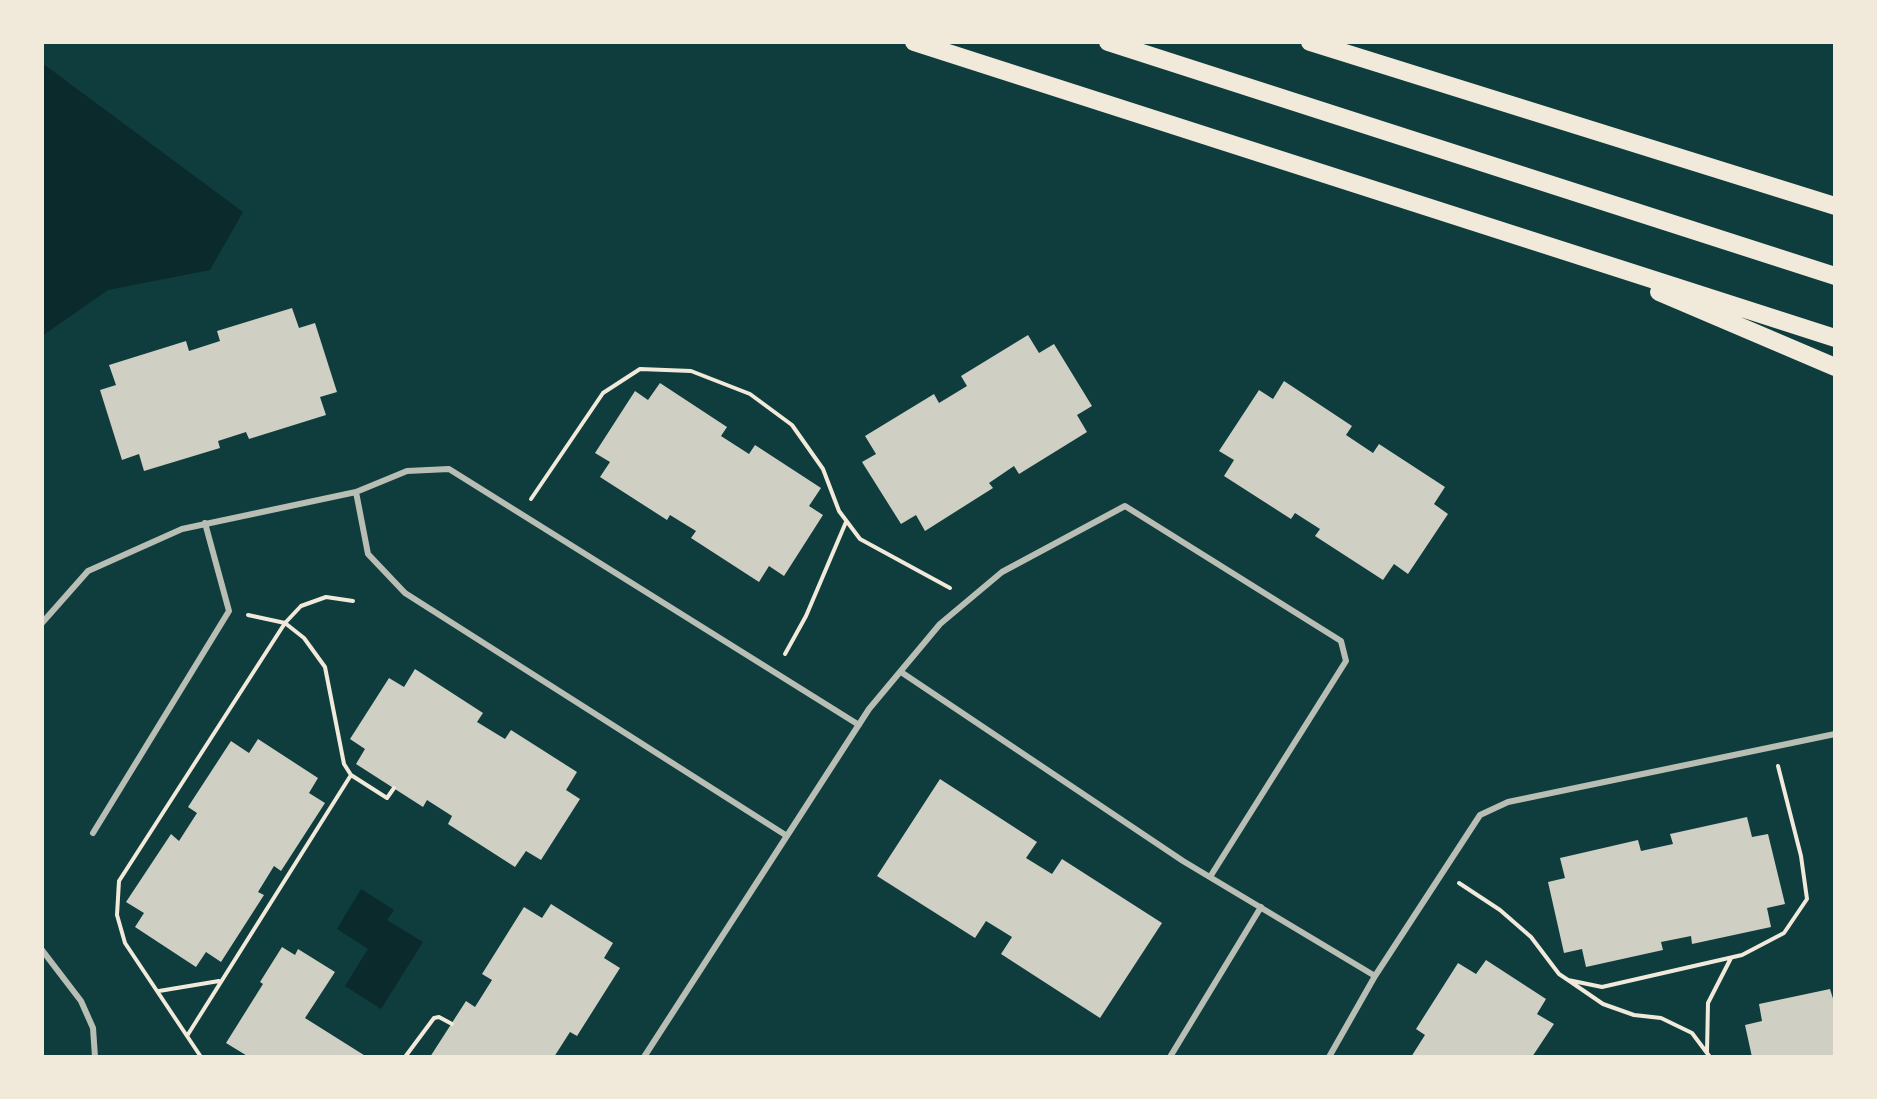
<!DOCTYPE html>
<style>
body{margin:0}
#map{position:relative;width:1877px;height:1099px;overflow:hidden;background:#0f3d3e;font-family:Montserrat,sans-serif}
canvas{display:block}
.frame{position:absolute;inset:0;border:44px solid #f1e9da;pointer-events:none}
</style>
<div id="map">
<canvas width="1877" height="1099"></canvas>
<div class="frame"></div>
</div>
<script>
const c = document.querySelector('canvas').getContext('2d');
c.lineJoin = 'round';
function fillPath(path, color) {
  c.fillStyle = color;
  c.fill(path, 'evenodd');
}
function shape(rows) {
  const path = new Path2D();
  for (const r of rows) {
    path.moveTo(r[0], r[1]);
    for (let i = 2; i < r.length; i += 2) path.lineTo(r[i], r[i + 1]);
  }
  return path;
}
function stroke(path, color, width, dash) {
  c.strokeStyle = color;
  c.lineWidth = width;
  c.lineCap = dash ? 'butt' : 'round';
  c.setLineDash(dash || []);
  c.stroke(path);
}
fillPath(shape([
 [42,63,243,212,210,270,108,290,42,336],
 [361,889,394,910,387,920,423,942,381,1009,345,986,368,949,337,929]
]), '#0a2a2b');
fillPath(shape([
 [292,308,299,328,315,323,337,392,320,397,326,415,249,439,246,432,218,441,220,448,144,471,139,454,122,460,100,390,116,385,109,365,186,341,189,351,220,341,217,331],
 [1028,335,1039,353,1054,344,1092,406,1077,415,1087,432,1019,474,1014,466,989,483,993,488,925,531,916,515,901,524,862,462,876,454,865,436,934,394,939,403,967,386,961,376],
 [1284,381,1352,426,1346,435,1373,453,1379,444,1445,487,1434,504,1448,514,1408,574,1394,564,1383,580,1315,536,1320,529,1295,513,1291,519,1224,476,1234,460,1219,451,1259,390,1273,399],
 [660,383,727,427,721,436,749,454,755,445,821,488,809,506,823,515,784,576,769,566,759,582,691,538,696,531,670,515,667,520,600,477,610,462,595,453,635,391,648,400],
 [415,669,483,713,477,722,505,739,511,730,577,772,566,790,580,799,541,860,526,851,515,867,448,824,452,816,427,800,423,807,356,764,365,749,350,739,389,678,404,687],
 [258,739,318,778,309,793,325,803,281,871,274,866,258,892,264,895,221,962,206,952,196,967,135,927,144,913,126,902,171,834,179,841,197,813,188,807,231,741,249,753],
 [940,779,1037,842,1026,858,1052,874,1062,859,1162,923,1100,1018,1001,954,1012,937,986,921,975,938,877,876],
 [1747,817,1752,837,1768,834,1785,904,1767,908,1771,927,1692,944,1691,936,1661,942,1663,950,1586,967,1582,949,1564,953,1548,882,1565,878,1560,858,1638,840,1641,851,1673,844,1670,834],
 [551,904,613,943,604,958,620,968,577,1036,570,1032,554,1057,430,1057,466,1001,475,1007,492,980,482,974,524,907,542,918],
 [282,947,295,955,298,949,335,972,305,1018,367,1057,249,1057,226,1043,263,984,260,982],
 [1486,960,1546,999,1537,1014,1554,1024,1532,1057,1411,1057,1425,1035,1416,1029,1458,963,1476,974],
 [1830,989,1835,1005,1835,1057,1752,1057,1745,1025,1762,1021,1759,1004]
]), '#cfcfc3');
stroke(shape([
 [531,499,603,393,640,369,691,371,750,394,792,425,823,469,839,511,860,539,950,588],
 [353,601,326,597,301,606,285,623,304,638,325,667,344,764,351,775,387,798,394,788],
 [785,654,806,616,846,522],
 [1459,883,1500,910,1531,937,1559,974,1568,980,1603,1004,1634,1015,1661,1018,1692,1033,1710,1057],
 [1568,980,1602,987,1742,955,1784,933,1807,899,1801,856,1778,766],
 [159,991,219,981],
 [187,1036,351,775],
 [1707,1052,1708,1003,1731,958],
 [201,1057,125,943,117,915,119,881,285,623,248,615],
 [405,1057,434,1018,439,1017,452,1024]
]), '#f1e9da', 4);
stroke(shape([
 [356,492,368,554,405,593,787,836],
 [42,623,88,571,182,529,356,492,407,471,449,469,859,725],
 [901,672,1183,861,1375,976],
 [93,833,229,611,205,523],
 [42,950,81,1001,93,1028,95,1057],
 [644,1057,869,709,940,624,1002,572,1125,506,1341,641,1346,661,1210,877],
 [1170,1057,1261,907],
 [1329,1057,1375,976,1480,815,1508,802,1835,734]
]), '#b8beb3', 6);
stroke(shape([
 [914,42,1835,338],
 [1108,42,1835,276],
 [1310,42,1835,206],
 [1659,292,1835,367]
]), '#f1e9da', 18);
</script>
